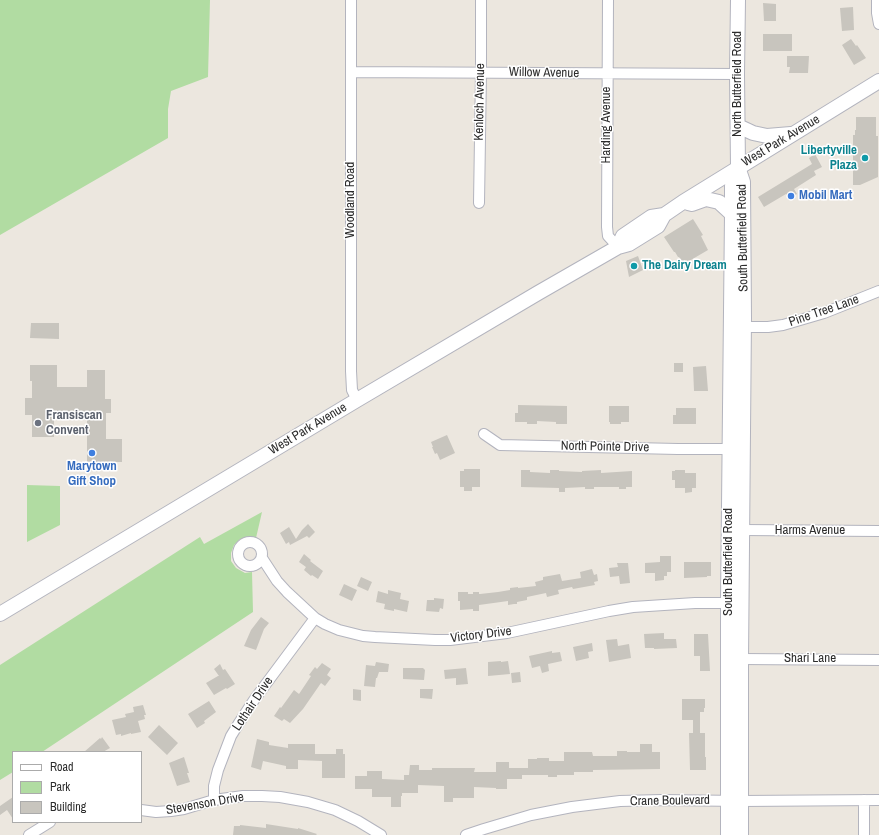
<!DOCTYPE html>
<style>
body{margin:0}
#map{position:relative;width:879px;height:835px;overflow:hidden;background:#ece7df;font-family:"Archivo Narrow",sans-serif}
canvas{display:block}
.legend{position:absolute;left:12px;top:751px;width:130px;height:72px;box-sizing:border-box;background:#fff;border:1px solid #ababab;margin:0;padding:5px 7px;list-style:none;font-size:12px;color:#2c2c2c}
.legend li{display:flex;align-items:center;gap:8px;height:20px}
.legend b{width:20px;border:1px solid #ababab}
</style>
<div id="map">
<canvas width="879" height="835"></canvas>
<ul class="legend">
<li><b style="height:5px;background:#fff"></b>Road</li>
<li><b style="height:11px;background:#b1dca2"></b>Park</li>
<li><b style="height:11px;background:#c8c5be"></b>Building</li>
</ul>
</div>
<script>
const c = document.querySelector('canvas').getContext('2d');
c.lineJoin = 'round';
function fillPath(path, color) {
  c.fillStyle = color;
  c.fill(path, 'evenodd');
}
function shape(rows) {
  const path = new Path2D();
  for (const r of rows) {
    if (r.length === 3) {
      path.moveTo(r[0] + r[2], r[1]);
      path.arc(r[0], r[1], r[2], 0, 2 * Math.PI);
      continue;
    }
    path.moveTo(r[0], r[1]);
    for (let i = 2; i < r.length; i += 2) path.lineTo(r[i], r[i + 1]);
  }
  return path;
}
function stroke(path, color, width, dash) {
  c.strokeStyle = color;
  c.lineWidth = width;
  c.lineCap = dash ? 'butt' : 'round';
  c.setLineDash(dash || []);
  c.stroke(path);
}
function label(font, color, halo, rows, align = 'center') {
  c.font = font + ' "Archivo Narrow",sans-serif';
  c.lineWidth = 3;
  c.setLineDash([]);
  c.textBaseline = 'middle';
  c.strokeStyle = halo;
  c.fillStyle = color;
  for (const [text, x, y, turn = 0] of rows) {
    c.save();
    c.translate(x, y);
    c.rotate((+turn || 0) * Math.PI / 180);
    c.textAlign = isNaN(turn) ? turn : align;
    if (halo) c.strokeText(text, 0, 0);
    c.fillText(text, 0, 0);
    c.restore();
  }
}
fillPath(shape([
 [0,0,210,0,208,77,171,91,168,109,168,138,0,235],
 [27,485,60,486,60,525,27,542],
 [262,512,256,538,246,537,239,540,234,545,231,553,231,561,236,568,245,573,252,572,253,612,42,752,13,752,13,772,0,780,0,665,200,537,204,544]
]), '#b1dca2');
fillPath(shape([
 [763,3,776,4,776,21,764,21],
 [853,7,854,30,842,31,840,8],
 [763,34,792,34,792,51,763,51],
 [851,39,856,46,857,45,866,58,854,65,842,45],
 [787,56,809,56,808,73,789,73,790,67,787,67],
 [856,117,876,117,876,136,878,136,878,177,860,185,853,185,853,135,855,135,855,130,856,130],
 [815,154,822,167,814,171,816,175,794,189,797,194,789,199,786,194,764,207,758,197,812,164,809,158],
 [693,219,703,235,701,236,708,250,684,264,679,257,678,257,675,252,674,252,664,237],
 [638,256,643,270,629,277,626,261],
 [31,323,59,323,59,339,30,338],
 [674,363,683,363,683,372,674,372],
 [30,365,57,365,57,387,87,387,87,370,105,370,105,399,111,399,111,413,106,413,106,439,122,439,122,462,87,462,87,416,54,416,54,437,32,437,32,415,25,415,25,398,32,398,32,381,30,381],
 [706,366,708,391,694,391,693,367],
 [518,405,567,406,567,424,556,424,556,422,537,421,537,424,527,424,527,422,515,422,515,413,518,413],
 [609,406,629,406,629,422,621,422,621,424,610,424,610,422,609,422],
 [676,408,696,408,696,424,673,424,673,415,676,415],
 [447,435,455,453,440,460,437,453,435,454,432,447,433,447,431,442],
 [464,469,480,469,480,487,472,487,472,491,464,491,464,487,460,487,460,471,464,471],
 [521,470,530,470,530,472,550,473,550,470,559,470,559,471,582,472,582,471,601,470,601,473,632,471,632,487,626,487,626,489,619,489,619,487,594,487,594,489,585,489,585,487,565,488,565,492,559,492,559,488,521,487],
 [675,470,685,470,685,473,696,473,696,488,692,488,692,492,685,493,685,488,675,488,675,480,672,480,672,471,675,471],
 [308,524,315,532,309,538,307,536,290,545,289,542,286,544,280,533,289,527,296,539,302,530],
 [304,554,311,560,310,561,323,571,318,579,312,575,311,576,304,570,306,567,299,562],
 [660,556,671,556,671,572,667,572,667,576,664,576,664,580,655,581,655,573,645,573,645,563,660,562],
 [684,562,711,562,711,576,707,576,707,577,684,578],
 [617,563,628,563,630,583,620,584,619,576,610,577,609,568,618,567],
 [592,569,594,575,597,574,598,581,594,582,595,585,573,589,572,587,558,590,559,594,547,597,546,593,527,597,527,600,517,602,517,604,514,604,508,605,508,601,479,605,479,611,473,611,473,609,460,610,460,601,458,601,458,592,468,592,468,594,473,594,473,592,479,592,479,594,480,594,498,592,510,590,510,588,518,587,518,588,536,586,535,582,543,580,543,577,560,574,562,581,581,578,580,572],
 [361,577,372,582,368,591,357,586],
 [344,584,357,590,352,601,339,595],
 [388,590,401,593,400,599,409,601,407,612,394,609,394,611,384,609,385,604,376,602,378,591,388,594],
 [434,598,444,599,443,609,440,608,439,612,426,611,427,600,434,600],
 [261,617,269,623,264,629,256,650,244,646,251,630],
 [664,633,664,639,676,639,677,648,654,649,654,648,645,648,644,634],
 [694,634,708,634,710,671,700,671,700,656,694,656],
 [617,639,618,646,629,644,631,658,609,662,606,640],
 [592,643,593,651,588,652,589,658,576,661,573,647],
 [552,651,552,653,560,652,562,661,548,664,549,671,542,673,540,666,532,668,529,656],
 [501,661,501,662,508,661,510,674,488,676,488,662],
 [376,662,389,664,388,672,379,672,377,678,376,678,375,687,364,686,366,665,375,666],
 [322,663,331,669,327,675,331,678,325,686,321,683,303,709,290,723,284,719,282,721,274,716,280,707,281,708,294,690,299,694,311,676,309,675,315,667,317,669],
 [220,664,223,670,225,669,235,684,227,689,226,688,214,695,206,683,218,676,219,676,214,669],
 [403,668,423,668,425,670,424,680,403,679],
 [466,668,468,684,456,685,456,678,445,679,444,670],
 [520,672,521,682,512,683,511,673],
 [353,689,361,690,361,701,353,700],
 [420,689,433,689,432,699,420,698],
 [682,699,705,699,705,708,704,708,704,712,700,712,700,733,705,733,705,757,706,757,706,770,690,770,689,733,693,733,693,720,682,720],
 [209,701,216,712,204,721,205,723,197,728,188,714],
 [143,705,146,715,144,715,145,719,138,721,141,732,131,734,131,733,121,736,121,734,116,735,112,720,126,717,125,714,134,712,133,707],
 [159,725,178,743,167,755,148,737],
 [102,737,110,748,103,752,84,752,100,738,101,739],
 [257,739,269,742,269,745,288,748,288,744,315,744,315,754,336,754,336,749,343,749,343,754,345,754,345,778,322,778,322,761,298,760,298,769,286,769,286,766,263,761,261,770,251,767],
 [640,744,652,744,652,752,660,752,660,769,593,770,593,772,574,772,574,775,557,775,557,777,548,777,548,775,522,775,522,779,507,779,507,789,496,789,496,788,474,787,474,798,453,798,453,802,444,802,444,786,418,785,418,793,402,793,402,796,401,796,401,807,391,807,391,797,372,797,372,789,355,789,355,776,367,776,367,771,382,771,382,779,404,780,404,775,409,775,410,765,419,765,419,770,432,770,432,768,475,768,474,772,496,772,496,762,509,762,509,768,528,768,528,759,537,759,537,758,549,758,549,761,564,761,564,752,592,752,593,756,617,756,617,751,627,751,627,752,640,752],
 [184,757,189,773,187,773,190,782,177,786,169,763],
 [13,797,13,819,7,810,0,815,0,806],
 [266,824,298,829,298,828,317,834,316,835,233,835,234,826,240,826,240,825,266,828]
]), '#c8c5be');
const street = shape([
 [351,0,351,371,352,390,357,400],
 [608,0,607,227,608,236,618,247],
 [877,0,877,13,879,24],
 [351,72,737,74],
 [479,203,481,72,481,0],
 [744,327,768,327,783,325,824,313,879,291],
 [484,434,500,445,678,449,730,449],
 [742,530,879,531],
 [250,554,12],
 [262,558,277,581,287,592,315,618,325,624,339,630,363,636,375,637,435,640,450,640,507,633,609,611,633,607,695,603,728,603],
 [741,659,879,660],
 [214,800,214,786,218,770,231,736,239,723,254,700,315,618],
 [141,810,156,812,171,811,184,809,214,800,243,796,262,796,280,797,308,802,335,810,358,821,381,835],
 [29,835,50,822],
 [466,835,484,829,531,815,572,807,620,801,662,800,741,801,879,800],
 [864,835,864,800]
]);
const secondary = shape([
 [738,0,737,74,738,167,743,182,744,318,741,659,741,835],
 [738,126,753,133,767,136,791,134],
 [688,203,692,204,706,199,719,202,732,214],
 [618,247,623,236,651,217,664,215],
 [0,614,357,400,538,293,618,247,629,244,658,226,664,215,683,202,879,81],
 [728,835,728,603,732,214,732,186,738,167]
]);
stroke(street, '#b3b4be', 12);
stroke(secondary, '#b3b4be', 16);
stroke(street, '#fff', 10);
stroke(secondary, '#fff', 14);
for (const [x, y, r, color] of [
 [865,158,4,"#0f9aa8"],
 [791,196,4,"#3f7fe0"],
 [634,266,4,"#0f9aa8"],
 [38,423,4,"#6b7280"],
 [92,453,4,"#3f7fe0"]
]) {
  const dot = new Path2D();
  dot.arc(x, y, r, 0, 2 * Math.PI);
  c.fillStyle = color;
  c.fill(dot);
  stroke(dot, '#fff', 1.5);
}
label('13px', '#2c2c2c', '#fff', [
 ["Willow Avenue",544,73,1],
 ["North Butterfield Road",738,84,-90],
 ["Kenloch Avenue",480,102,-89],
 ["Harding Avenue",607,125,-90],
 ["West Park Avenue",781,141,-31],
 ["Woodland Road",351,200,-90],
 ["South Butterfield Road",743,238,-91],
 ["Pine Tree Lane",824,311,-19],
 ["West Park Avenue",308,429,-31],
 ["North Pointe Drive",605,447,1],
 ["Harms Avenue",810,531],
 ["South Butterfield Road",729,562,-90],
 ["Victory Drive",481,635,-7],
 ["Shari Lane",810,659],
 ["Lothair Drive",253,704,-56],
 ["Crane Boulevard",670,801,-1],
 ["Stevenson Drive",205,804,-10]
]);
label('bold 13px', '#0d838f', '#fff', [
 ["Libertyville",857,151],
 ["Plaza",857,166],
 ["The Dairy Dream",642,266,"left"]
], 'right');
label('bold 13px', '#366cbe', '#fff', [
 ["Mobil Mart",799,196],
 ["Marytown",92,467,"center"],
 ["Gift Shop",92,482,"center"]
], 'left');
label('bold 13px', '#5b616d', '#fff', [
 ["Fransiscan",46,416],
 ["Convent",46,431]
], 'left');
</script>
